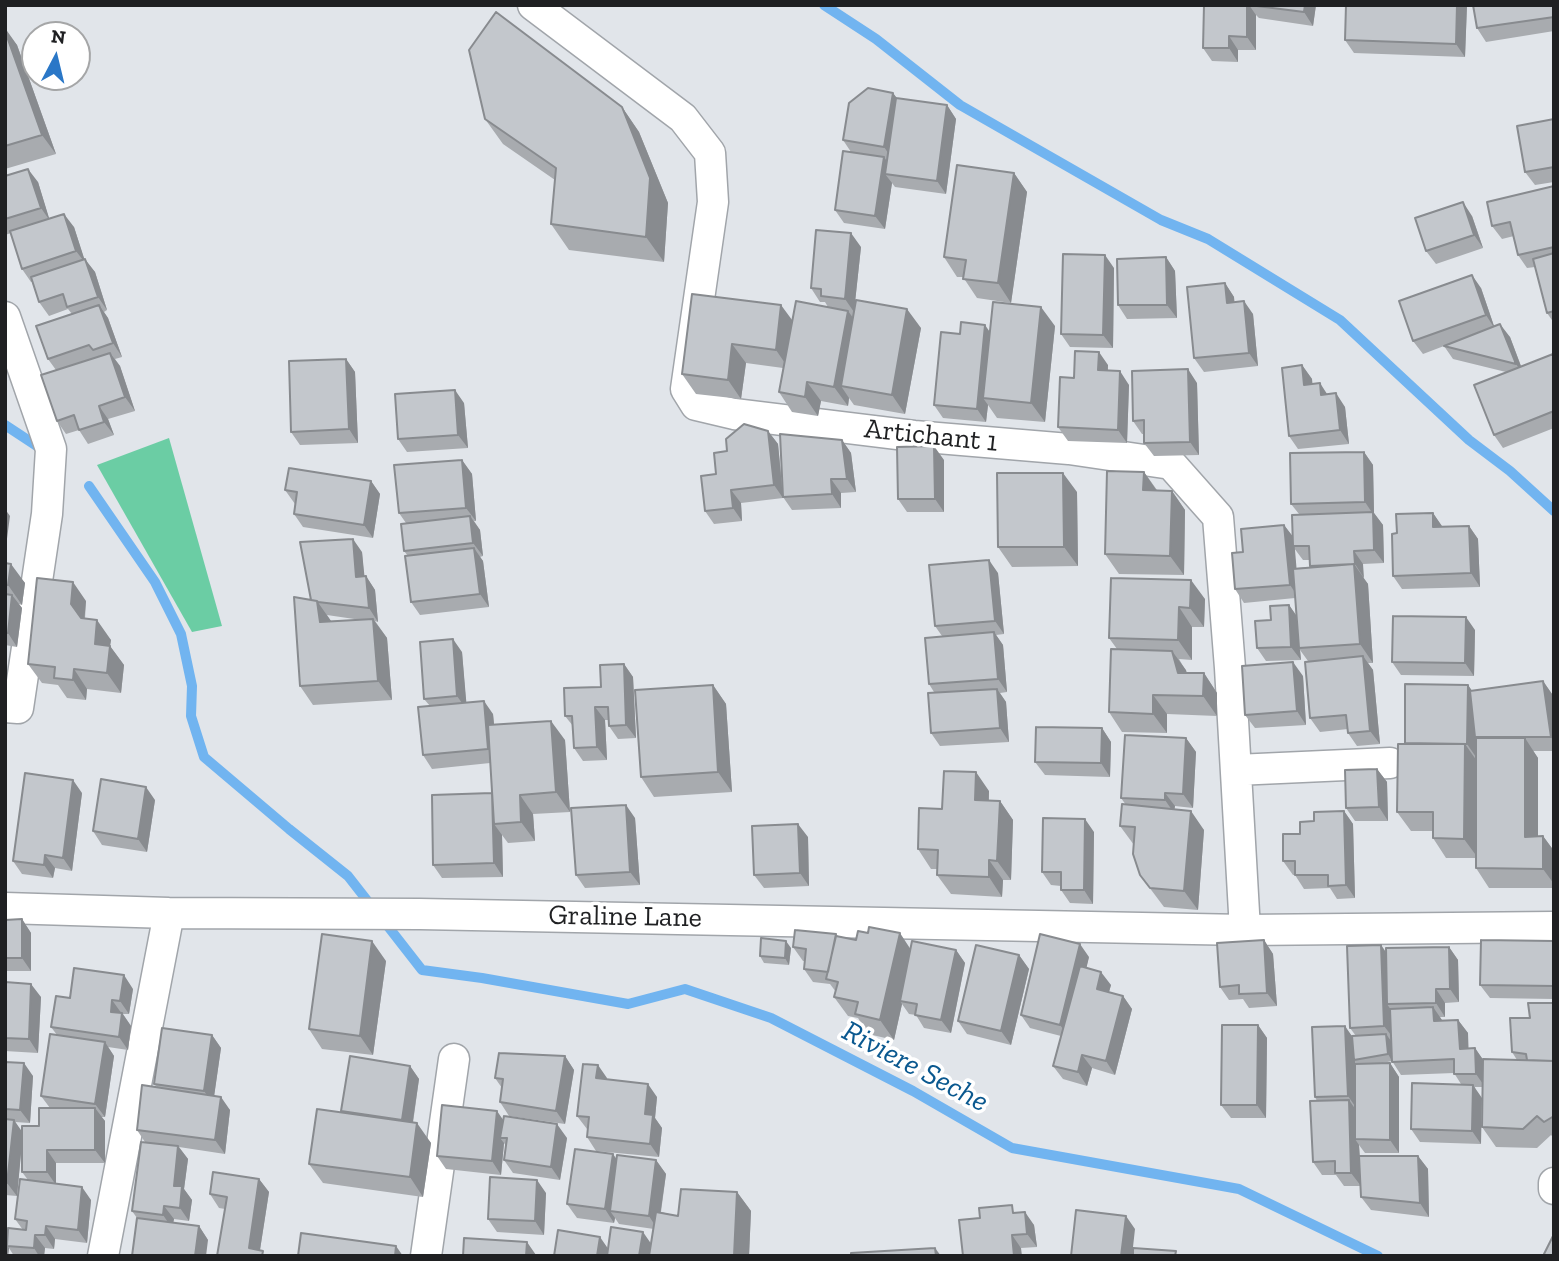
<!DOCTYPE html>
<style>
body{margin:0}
#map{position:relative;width:1559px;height:1261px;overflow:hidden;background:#e1e5ea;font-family:"Zilla Slab",serif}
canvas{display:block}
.frame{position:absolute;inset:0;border:7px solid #1f2022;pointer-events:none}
.north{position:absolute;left:21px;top:21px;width:70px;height:70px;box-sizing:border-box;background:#fff;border:2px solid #a5a6a7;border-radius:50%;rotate:7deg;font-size:19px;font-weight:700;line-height:28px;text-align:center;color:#1f2022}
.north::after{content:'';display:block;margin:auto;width:24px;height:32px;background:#2a77c7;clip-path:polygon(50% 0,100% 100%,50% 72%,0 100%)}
</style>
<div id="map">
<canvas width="1559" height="1261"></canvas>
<div class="frame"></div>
<div class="north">N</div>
</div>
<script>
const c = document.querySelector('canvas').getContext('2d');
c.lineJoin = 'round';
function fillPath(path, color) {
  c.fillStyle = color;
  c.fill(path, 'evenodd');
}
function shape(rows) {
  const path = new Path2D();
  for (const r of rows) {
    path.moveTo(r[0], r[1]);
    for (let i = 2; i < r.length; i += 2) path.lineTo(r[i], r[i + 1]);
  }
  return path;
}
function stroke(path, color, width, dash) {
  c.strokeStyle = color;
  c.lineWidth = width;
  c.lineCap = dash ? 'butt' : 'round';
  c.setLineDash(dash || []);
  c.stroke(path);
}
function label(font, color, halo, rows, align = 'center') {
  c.font = font + ' "Zilla Slab",serif';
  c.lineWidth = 7;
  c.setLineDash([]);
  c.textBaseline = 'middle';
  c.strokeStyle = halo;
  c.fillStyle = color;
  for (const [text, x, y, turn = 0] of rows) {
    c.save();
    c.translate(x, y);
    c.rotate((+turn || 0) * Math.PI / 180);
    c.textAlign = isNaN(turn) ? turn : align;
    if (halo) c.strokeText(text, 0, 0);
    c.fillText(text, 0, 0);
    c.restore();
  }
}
fillPath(shape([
 [169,438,222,626,192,632,97,465]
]), '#6bcda4');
stroke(shape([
 [824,5,876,39,960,105,1161,220,1208,239,1340,320,1469,440,1510,471,1554,511],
 [5,425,43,450],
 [89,486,155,582,181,634,192,686,191,716,204,757,289,829,348,876,373,908],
 [383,920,422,970,482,978,628,1004,685,989,771,1018,913,1091,1012,1148,1239,1189,1378,1256]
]), '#71b4f0', 10);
const minor = shape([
 [533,5,683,118,710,153,713,202,686,389,696,405,734,414,914,436,1069,449,1171,464,1218,517,1230,668,1245,930],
 [5,317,51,449,47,514,18,708,5,707],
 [1236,770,1390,763],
 [5,908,169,913,420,914,1245,930,1554,927],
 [1554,1183,1554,1189],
 [103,1256,169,913],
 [426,1256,454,1059]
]);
stroke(minor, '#a1a5aa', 33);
stroke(minor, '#fff', 30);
fillPath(shape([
 [1204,5,1316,5,1313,26,1259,18,1256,15,1256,50,1238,50,1238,62,1212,61,1203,48],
 [1467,5,1465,57,1354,53,1345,40],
 [1554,5,1554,31,1486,42,1477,28],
 [5,31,17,45,56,154,5,169],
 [893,93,897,99,947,105,956,119,946,194,895,187,892,183,885,229,844,223,835,210,851,152,843,140],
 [622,107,639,132,668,203,664,262,569,250,551,224,555,180,503,144,485,119],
 [1554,119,1554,182,1535,185,1525,172],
 [1014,173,1027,192,1011,303,977,298,963,277,957,277,944,257],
 [5,176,38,182,49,219,74,227,84,259,95,272,107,310,104,312,108,318,122,357,115,359,120,366,135,411,108,419,114,435,88,444,79,430,66,434,57,421,56,370,48,359,72,314,68,309,49,316,39,302,32,282,31,282,22,269,11,233,5,235],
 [1554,186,1554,323,1547,313,1535,267,1527,268,1518,255,1514,236,1502,239,1492,226],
 [1472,216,1483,248,1436,264,1426,251],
 [861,247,854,311,921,328,905,414,854,405,849,398,848,406,821,401,818,416,792,412,779,392,783,368,746,363,741,399,696,394,682,374,692,294,792,321,828,307,825,302,820,302,811,288],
 [1166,257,1175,271,1177,318,1127,319,1118,305],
 [1114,268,1113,348,1070,347,1061,334],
 [1225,283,1234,297,1234,302,1253,314,1258,366,1204,372,1194,358],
 [1481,288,1494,326,1510,337,1521,366,1554,355,1554,428,1503,448,1494,435,1506,372,1453,359,1444,346,1423,354,1413,341],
 [1055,326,1045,422,997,418,988,405,986,422,943,418,934,405,960,334],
 [346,359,355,372,358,443,300,445,291,432],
 [1108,365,1108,371,1129,385,1127,443,1068,441,1058,427,1074,378],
 [1302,365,1312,379,1312,384,1345,407,1349,444,1298,449,1289,436],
 [1197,383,1199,455,1154,456,1144,443,1144,434,1142,434,1133,421],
 [464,403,468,448,407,452,398,439],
 [768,431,778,444,783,492,842,440,851,453,856,492,841,493,841,508,792,510,783,497,783,498,741,503,742,521,714,524,705,511,716,474,727,451],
 [1364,452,1373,465,1374,513,1383,525,1384,563,1363,564,1363,578,1368,584,1373,663,1368,663,1373,670,1380,744,1357,746,1348,733,1348,729,1320,732,1310,718,1308,661,1300,650,1301,660,1266,661,1257,648,1271,620,1289,605,1296,615,1295,598,1244,603,1235,589,1243,552,1284,525,1293,537,1299,514,1291,504],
 [1294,548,1303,560,1309,560,1310,567,1296,568],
 [462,460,472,474,476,521,474,521,480,530,483,556,480,557,483,561,489,607,420,615,411,602,408,556,404,551,406,523,399,513],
 [944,460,944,512,907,512,898,499],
 [1144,472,1157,490,1172,491,1185,510,1184,575,1119,574,1105,554],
 [371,481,380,494,373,538,303,527,294,514,295,504,285,490],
 [1077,492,1078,566,1012,567,998,547],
 [1433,513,1442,527,1469,526,1478,539,1480,587,1402,589,1393,576,1397,533],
 [362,552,364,577,366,576,375,590,378,622,375,621,387,638,392,700,313,705,300,686,311,600],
 [327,615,361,620,331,621],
 [5,563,25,583,22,605,19,604,22,608,17,647,5,645],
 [998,573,1004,634,996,635,1003,645,1007,692,1000,693,1006,702,1009,742,940,746,931,733,934,692,929,684,942,636,935,626],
 [1111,578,1205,599,1204,627,1192,627,1192,660,1179,659,1187,673,1204,673,1217,693,1217,716,1167,714,1167,733,1122,732,1109,712,1117,649,1109,638],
 [86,601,85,619,111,640,110,646,124,665,121,693,87,689,86,700,67,698,58,685,42,683,28,664],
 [1475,630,1474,676,1401,675,1392,662],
 [462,652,466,703,493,714,494,725,565,740,570,812,533,814,535,841,508,843,502,835,503,877,442,878,433,865,492,793,490,763,432,769,423,755,430,706,424,699],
 [624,664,633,677,636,738,618,739,609,726,608,720,605,720,607,760,583,761,574,748,573,726,565,716,601,687],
 [1303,676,1306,725,1255,728,1245,715],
 [1543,681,1552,694,1554,708,1554,751,1533,751,1538,758,1538,837,1543,836,1554,851,1554,888,1489,888,1476,868,1476,858,1446,858,1433,838,1433,831,1411,831,1397,812,1405,744,1468,685,1472,691],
 [713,685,726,704,732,792,654,797,641,777],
 [1102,728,1111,742,1110,777,1045,775,1035,762],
 [1186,738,1196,752,1193,808,1175,806,1174,809,1204,830,1198,910,1164,907,1140,875,1134,845,1120,826,1126,805,1121,798],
 [1377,769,1387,782,1388,821,1355,821,1346,808],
 [989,791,989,800,1000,801,1013,820,1011,880,1003,880,1002,897,951,894,937,875,938,869,931,869,918,849,942,809],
 [82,793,72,871,55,868,53,878,22,874,13,861],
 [155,800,147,852,102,845,93,831],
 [1344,811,1353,824,1355,898,1337,899,1330,888,1304,889,1295,875,1293,875,1283,861,1300,834,1314,821],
 [635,818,640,885,585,888,576,875],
 [1094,832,1093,904,1070,903,1061,890,1061,886,1051,885,1042,872],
 [808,837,809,886,764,888,754,875],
 [22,919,31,933,31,971,5,971,5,920],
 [836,934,838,936,856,940,910,948,956,950,965,963,951,1033,924,1028,916,1015,909,1014,902,1004,894,1040,868,1034,858,1018,848,1016,834,997,836,992,830,984,813,982,804,969,805,961,803,961,793,947],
 [1264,940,1273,954,1277,1006,1249,1008,1243,999,1229,1000,1220,987],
 [1554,941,1554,999,1490,998,1480,985],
 [1381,945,1386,952,1449,947,1458,960,1459,1002,1445,1003,1445,1017,1440,1017,1442,1021,1458,1020,1468,1033,1468,1048,1475,1048,1483,1060,1517,1060,1512,1052,1530,1018,1554,1003,1554,1138,1551,1135,1537,1148,1496,1147,1482,1127,1483,1087,1475,1087,1481,1144,1420,1142,1411,1129,1461,1084,1454,1073,1401,1075,1392,1061,1378,1064,1390,1063,1399,1077,1399,1153,1365,1153,1359,1145,1360,1156,1418,1156,1428,1169,1429,1217,1371,1210,1361,1197,1361,1186,1344,1186,1336,1175,1322,1175,1313,1162,1317,1101,1315,1097,1352,1036,1356,1036,1350,1028],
 [791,948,789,965,764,963,760,956],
 [1019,955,1029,969,1011,1045,967,1034,958,1021],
 [1089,957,1086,968,1111,985,1109,992,1123,996,1132,1009,1115,1075,1092,1068,1087,1086,1063,1079,1053,1066,1061,1036,1030,1028,1021,1015],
 [386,961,373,1055,322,1049,309,1029],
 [5,982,41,997,38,1053,5,1051],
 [133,989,129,1014,123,1014,131,1026,128,1050,108,1047,114,1056,105,1117,101,1117,105,1121,105,1163,56,1163,56,1184,91,1200,87,1243,55,1239,54,1249,45,1248,44,1256,14,1256,9,1248,8,1256,5,1256,8,1233,23,1230,15,1219,28,1180,22,1172,22,1140,17,1196,5,1195,5,1062,33,1076,30,1123,15,1122,22,1133,39,1126,50,1108,41,1096,57,1035,51,1027,70,998],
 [1258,1025,1267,1038,1266,1118,1231,1118,1221,1105],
 [212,1035,221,1048,214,1096,230,1110,225,1154,179,1147,188,1159,184,1189,192,1200,189,1221,174,1219,173,1223,199,1226,208,1240,137,1218,132,1211,145,1142,137,1130,157,1087,154,1084],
 [565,1056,574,1070,565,1124,509,1116,500,1102,502,1088,495,1078],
 [410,1066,419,1079,413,1123,431,1143,423,1197,323,1183,309,1164,343,1113,341,1111],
 [607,1078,607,1080,657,1097,655,1118,662,1128,659,1157,596,1151,587,1137,588,1129,587,1129,577,1116],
 [503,1120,567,1138,560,1180,513,1173,504,1160,506,1146,504,1143,501,1175,446,1169,437,1156],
 [617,1160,656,1160,666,1174,661,1212,678,1216,737,1192,751,1211,749,1256,608,1248,651,1244,654,1229,619,1224,615,1218,614,1223,577,1218,567,1204],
 [259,1179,269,1192,260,1250,217,1256,225,1209,219,1208,210,1194],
 [546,1193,544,1235,497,1232,488,1219],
 [1017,1213,1034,1225,1037,1247,1021,1248,980,1218]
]), '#a8abaf');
fillPath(shape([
 [1247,5,1249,5,1256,15,1256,50,1247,37],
 [1305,5,1316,5,1313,26,1304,12],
 [1457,5,1467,5,1465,57,1456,44],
 [5,28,17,45,56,154,42,135,5,31],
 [1229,36,1238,50,1238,62,1229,48],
 [893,93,903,106,893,160,884,147],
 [947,105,956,119,946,194,937,181],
 [622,107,639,132,668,203,664,262,646,237],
 [884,157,893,170,885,174,892,183,885,229,875,216],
 [28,169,38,182,50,221,41,208],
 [1014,173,1027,192,1011,303,998,283],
 [1463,202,1472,216,1483,248,1474,235],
 [64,214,74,227,86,264,76,251],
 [851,233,861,247,854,312,845,299],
 [1105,255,1114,268,1113,348,1103,335],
 [1166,257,1175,271,1177,318,1167,305],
 [85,259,95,272,107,310,98,297],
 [1472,275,1481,288,1495,329,1486,315],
 [1225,283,1234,297,1236,316,1227,303],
 [1244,301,1253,314,1258,366,1249,353],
 [99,305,108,318,122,357,113,343],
 [781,305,795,324,789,369,776,350],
 [1041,307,1055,326,1045,422,1031,403],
 [907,309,921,328,905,414,892,395],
 [848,311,862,330,841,386,849,398,848,406,834,387],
 [1500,324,1510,337,1525,377,1516,364],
 [985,325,994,338,983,398,988,405,986,422,977,409],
 [732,344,746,363,741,399,728,380],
 [1099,352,1108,365,1107,384,1098,370],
 [110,353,120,366,135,411,125,397],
 [346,359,355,372,358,443,349,429],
 [1302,365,1312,379,1314,398,1304,385],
 [1188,369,1197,383,1199,455,1190,442],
 [1120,371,1129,385,1127,443,1118,430],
 [807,382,821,401,818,416,805,397],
 [1320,383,1329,397,1321,395],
 [455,390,464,403,468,448,458,435],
 [1336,393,1345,407,1349,444,1340,430],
 [99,406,108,419,114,435,104,422],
 [768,431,778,444,783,498,774,485],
 [842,440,851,453,856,492,847,479],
 [934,446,944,460,944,512,935,499],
 [1364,452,1373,465,1374,513,1383,525,1384,563,1374,550,1373,514,1365,502],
 [462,460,472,474,476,521,466,508],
 [1144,472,1157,491,1143,490],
 [1063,473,1077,492,1078,566,1064,547],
 [831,479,841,493,841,508,832,494],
 [371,481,380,494,373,538,364,525],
 [731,490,741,503,742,521,733,508],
 [1172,491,1185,510,1184,575,1170,556],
 [5,509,10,516,5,554],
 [1433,513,1442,526,1443,541,1433,527],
 [470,516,480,530,483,556,473,543],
 [1284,525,1294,538,1299,598,1290,585],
 [1469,526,1478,539,1480,587,1471,573],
 [353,539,362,552,366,591,356,577],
 [474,548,483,561,489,607,480,594],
 [1354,551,1363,564,1364,578,1355,564],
 [989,560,998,573,1004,634,995,621],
 [11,564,25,583,22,605,8,585],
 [1354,564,1368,584,1373,663,1360,644],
 [366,576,375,590,378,622,369,608],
 [1191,580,1205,599,1204,627,1190,608],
 [73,582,86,601,84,623,71,604],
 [12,595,22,608,17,647,8,633],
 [317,601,331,621,333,641,320,622],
 [1289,605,1298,618,1299,648,1300,650,1301,660,1291,647],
 [1179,607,1192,627,1192,660,1178,640],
 [1466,617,1475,630,1474,676,1465,663],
 [373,619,387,638,392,700,378,681],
 [97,620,111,640,110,646,124,665,121,693,107,673,95,644],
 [994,632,1003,645,1007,692,998,679],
 [453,639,462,652,467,710,457,696],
 [1172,651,1186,670,1192,692,1178,673],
 [1363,656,1373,670,1380,744,1370,731],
 [1293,662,1303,676,1306,725,1297,711],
 [624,664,633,677,636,738,626,725],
 [74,669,87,689,86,700,73,680],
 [1204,673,1217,693,1217,716,1203,696],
 [1543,681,1552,694,1554,708,1554,742,1551,737],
 [713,685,726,704,732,792,718,772],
 [1468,685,1477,698,1475,737,1476,740,1476,757,1467,744],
 [997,689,1006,702,1009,742,1000,728],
 [1153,695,1167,714,1167,733,1153,714],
 [484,701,493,714,498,763,488,749],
 [595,707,605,720,607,760,597,747],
 [551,721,565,740,570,812,556,792],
 [1102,728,1111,742,1110,777,1101,763],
 [1186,738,1196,752,1193,808,1183,794],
 [1525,738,1538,758,1538,856,1525,837],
 [1465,744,1479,764,1478,858,1464,839],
 [1377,769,1387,782,1388,821,1379,807],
 [976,772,989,791,988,819,975,800],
 [73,780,82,793,72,871,63,858],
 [146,787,155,800,147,852,138,839],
 [492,793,494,824,502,835,503,877,494,863],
 [1165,793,1175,806,1174,813,1165,800],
 [520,795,533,814,535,841,521,822],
 [1000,801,1013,820,1011,880,997,861],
 [626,805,635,818,640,885,630,872],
 [1191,811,1204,830,1198,910,1184,891],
 [1344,811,1353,824,1355,898,1346,885],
 [1085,819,1094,832,1093,904,1084,890],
 [798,824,808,837,809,886,800,873],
 [1543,836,1554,851,1554,884,1543,869],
 [45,855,55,868,53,878,44,865],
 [989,860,1003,880,1002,897,989,877],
 [22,919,31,933,31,971,22,958],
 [900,933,913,953,900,1001,902,1004,894,1040,880,1020],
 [1264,940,1273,954,1277,1006,1267,993],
 [372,941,386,961,373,1055,360,1036],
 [786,941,791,948,789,965,785,958],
 [1080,944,1089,957,1070,1038,1060,1025],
 [1381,945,1390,959,1387,1004,1393,1013,1394,1039,1384,1026],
 [1449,947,1458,960,1459,1002,1450,989],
 [956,950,965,963,951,1033,941,1020],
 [1019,955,1029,969,1011,1045,1001,1031],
 [1101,972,1111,985,1106,1002,1097,989],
 [124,975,133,989,129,1014,120,1001],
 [31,984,41,997,38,1053,29,1039],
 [1436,989,1445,1003,1445,1017,1436,1003],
 [1123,996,1132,1009,1115,1075,1106,1061],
 [112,1000,122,1014,111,1012],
 [1433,1007,1442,1020,1443,1034,1434,1021],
 [122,1013,131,1026,128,1050,119,1037],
 [1458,1020,1468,1033,1469,1062,1460,1049],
 [1258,1025,1267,1038,1266,1118,1257,1105],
 [1345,1026,1354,1039,1357,1109,1348,1096],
 [1386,1034,1391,1041,1392,1061,1388,1054],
 [212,1035,221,1048,213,1104,204,1091],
 [105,1042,114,1056,105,1117,95,1104],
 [1475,1048,1484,1061,1485,1087,1476,1074],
 [1082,1055,1092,1068,1087,1086,1078,1072],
 [565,1056,574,1070,565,1124,556,1111],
 [24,1063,33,1076,30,1123,20,1110],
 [1390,1063,1399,1077,1399,1153,1390,1140],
 [598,1065,607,1078,605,1092,596,1078],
 [410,1066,419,1079,411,1134,402,1120],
 [648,1084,657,1097,655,1118,662,1128,659,1157,650,1144,645,1114],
 [1473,1085,1482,1098,1481,1144,1472,1131],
 [221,1097,230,1110,225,1154,215,1140],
 [1349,1100,1358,1113,1355,1139,1359,1145,1361,1186,1351,1173],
 [95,1108,105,1121,105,1163,95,1150],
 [497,1111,506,1124,500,1138,504,1143,501,1175,492,1161],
 [14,1120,23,1133,17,1196,7,1183],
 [417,1123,431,1143,423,1197,410,1177],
 [557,1124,567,1138,560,1180,551,1167],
 [178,1146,188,1159,184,1189,192,1200,189,1221,180,1208,174,1186],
 [47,1150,56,1163,56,1185,47,1172],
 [613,1154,622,1167,610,1211,615,1218,614,1223,605,1209],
 [1418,1156,1428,1169,1429,1217,1420,1203],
 [656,1160,666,1174,658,1230,649,1216],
 [259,1179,269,1192,259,1256,249,1248],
 [537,1180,546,1193,544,1235,535,1221],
 [82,1187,91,1200,87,1243,78,1230],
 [737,1192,751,1211,749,1256,734,1256],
 [164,1206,174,1219,172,1228,163,1215],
 [1025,1212,1034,1225,1037,1247,1027,1234],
 [1126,1216,1135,1229,1132,1256,1121,1256],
 [46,1226,55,1239,54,1249,45,1235],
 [199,1226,208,1240,206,1256,195,1256],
 [5,1229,9,1234,7,1246,9,1248,8,1256,5,1256],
 [643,1232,652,1245,650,1256,639,1256],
 [35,1235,45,1248,44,1256,39,1256,34,1248],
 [1012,1235,1021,1248,1022,1256,1014,1256],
 [600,1237,609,1250,608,1256,597,1256],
 [527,1242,536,1255,536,1256,526,1256],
 [396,1246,403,1256,395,1256],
 [935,1248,941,1256,936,1256]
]), '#888b8f');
const building = shape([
 [1204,5,1247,5,1247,37,1229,36,1229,48,1203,48,1204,5],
 [1249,5,1305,5,1304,12,1249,5],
 [1346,5,1457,5,1456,44,1345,40,1346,5],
 [1473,5,1554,5,1554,17,1477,28,1473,5],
 [496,12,622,107,650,178,646,237,551,224,556,168,485,119,469,50,496,12],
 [5,31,42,135,5,146,5,31],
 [868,88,893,93,884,147,843,140,849,103,868,88],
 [896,98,947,105,937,181,885,174,896,98],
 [1554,119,1554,167,1525,172,1517,126,1554,119],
 [843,151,884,157,875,216,835,210,843,151],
 [957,165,1014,173,998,283,963,279,966,260,944,257,957,165],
 [28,169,41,208,5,219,5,176,28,169],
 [1554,186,1554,247,1518,255,1510,222,1492,226,1487,202,1554,186],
 [1463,202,1474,235,1426,251,1415,218,1463,202],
 [64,214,76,251,22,269,10,231,64,214],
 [816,230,851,233,845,299,821,296,821,289,811,288,816,230],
 [1554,253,1554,311,1547,313,1533,259,1554,253],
 [1063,254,1105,255,1103,335,1061,334,1063,254],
 [1166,257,1167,305,1118,305,1117,259,1166,257],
 [85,259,98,297,67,307,63,294,39,302,31,277,85,259],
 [1472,275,1486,315,1413,341,1399,301,1472,275],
 [1225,283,1227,303,1244,301,1249,353,1194,358,1187,287,1225,283],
 [692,294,781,305,776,350,732,344,728,380,682,374,692,294],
 [856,300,907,309,892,395,841,386,856,300],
 [796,301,848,311,834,387,807,382,805,397,779,392,796,301],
 [993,302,1041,307,1031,403,983,398,993,302],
 [99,305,113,343,93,350,89,345,48,359,36,326,99,305],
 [961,322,985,325,977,409,934,405,941,332,960,334,961,322],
 [1500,324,1516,364,1444,346,1500,324],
 [1075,351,1099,352,1098,370,1120,371,1118,430,1058,427,1060,377,1074,378,1075,351],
 [110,353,125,397,99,406,104,422,79,430,74,415,57,421,41,375,110,353],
 [1553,354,1554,411,1494,435,1474,385,1553,354],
 [346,359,349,429,291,432,289,361,346,359],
 [1302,365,1304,385,1320,383,1321,395,1336,393,1340,430,1289,436,1282,368,1302,365],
 [1188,369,1190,442,1144,443,1144,420,1133,421,1132,371,1188,369],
 [455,390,458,435,398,439,395,394,455,390],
 [744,424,768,431,774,485,731,490,733,508,705,511,701,476,716,474,714,453,727,451,726,439,744,424],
 [780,434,842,440,847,479,831,479,832,494,783,497,780,434],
 [934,446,935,499,898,499,897,447,934,446],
 [1364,452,1365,502,1291,504,1290,453,1364,452],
 [462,460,466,508,399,513,394,465,462,460],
 [289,468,371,481,364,525,294,514,297,492,285,490,289,468],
 [1107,471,1144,472,1143,490,1172,491,1170,556,1105,554,1107,471],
 [997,473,1063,473,1064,547,998,547,997,473],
 [1373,512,1374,550,1354,551,1355,564,1310,566,1309,546,1293,546,1292,515,1373,512],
 [1433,513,1433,527,1469,526,1471,573,1393,576,1392,534,1397,533,1396,514,1433,513],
 [470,516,473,543,404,551,401,524,470,516],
 [1284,525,1290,585,1235,589,1232,553,1243,552,1241,529,1284,525],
 [353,539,356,577,366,576,369,608,318,602,317,601,311,600,300,542,353,539],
 [474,548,480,594,411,602,405,556,474,548],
 [989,560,995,621,935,626,929,565,989,560],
 [5,563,11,564,8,585,5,585,5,563],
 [1354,564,1360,644,1299,648,1293,569,1354,564],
 [37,578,73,582,71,604,81,618,97,620,95,644,110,646,107,673,74,669,73,680,54,678,55,667,28,664,37,578],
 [1111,578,1191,580,1190,608,1179,607,1178,640,1109,638,1111,578],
 [5,594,12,595,8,633,5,633,5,594],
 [294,597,317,601,320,622,373,619,378,681,300,686,294,597],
 [1289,605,1291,647,1257,648,1255,621,1271,620,1270,606,1289,605],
 [1393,616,1466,617,1465,663,1392,662,1393,616],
 [994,632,998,679,929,684,925,638,994,632],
 [453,639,457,696,424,699,420,642,453,639],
 [1111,649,1172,651,1178,673,1204,673,1203,696,1153,695,1153,714,1109,712,1111,649],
 [1363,656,1370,731,1348,733,1346,715,1310,718,1305,662,1363,656],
 [1293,662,1297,711,1245,715,1242,666,1293,662],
 [624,664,626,725,609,726,608,707,595,707,597,747,574,748,572,716,565,716,564,688,601,687,600,665,624,664],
 [1543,681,1551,737,1475,737,1470,691,1543,681],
 [1405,684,1468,685,1467,744,1405,743,1405,684],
 [713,685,718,772,641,777,635,690,713,685],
 [997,689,1000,728,931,733,928,693,997,689],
 [484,701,488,749,423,755,418,707,484,701],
 [551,721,556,792,520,795,521,822,494,824,488,725,551,721],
 [1036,727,1102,728,1101,763,1035,762,1036,727],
 [1125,735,1186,738,1183,794,1165,793,1165,800,1121,798,1125,735],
 [1476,738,1525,738,1525,837,1543,836,1543,869,1476,868,1476,738],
 [1398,744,1465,744,1464,839,1433,838,1433,812,1397,812,1398,744],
 [1377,769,1379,807,1346,808,1345,770,1377,769],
 [944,771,976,772,975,800,1000,801,997,861,989,860,989,877,937,875,938,850,918,849,919,808,942,809,944,771],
 [25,773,73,780,63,858,45,855,44,865,13,861,25,773],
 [101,779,146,787,138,839,93,831,101,779],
 [492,793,494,863,433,865,432,795,492,793],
 [1122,804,1191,811,1184,891,1150,888,1140,875,1133,854,1135,827,1120,826,1122,804],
 [626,805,630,872,576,875,571,808,626,805],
 [1344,811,1346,885,1328,886,1328,875,1295,875,1295,861,1283,861,1283,834,1300,834,1300,822,1314,821,1314,812,1344,811],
 [1043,818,1085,819,1084,890,1061,890,1061,872,1042,872,1043,818],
 [798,824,800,873,754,875,752,826,798,824],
 [22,919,22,958,5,958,5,920,22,919],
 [869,927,900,933,880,1020,855,1014,858,1002,834,997,838,982,826,979,836,936,856,940,858,931,868,933,869,927],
 [795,930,836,934,828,972,804,969,806,949,793,947,795,930],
 [322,934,372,941,360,1036,309,1029,322,934],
 [1040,934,1080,944,1060,1025,1021,1015,1040,934],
 [761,938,786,941,785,958,760,956,761,938],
 [1264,940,1267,993,1239,994,1239,985,1220,987,1217,943,1264,940],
 [1481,940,1554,941,1554,986,1480,985,1481,940],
 [912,941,956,950,941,1020,915,1015,917,1004,900,1001,912,941],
 [976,945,1019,955,1001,1031,958,1021,976,945],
 [1381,945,1384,1026,1350,1028,1347,946,1381,945],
 [1449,947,1450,989,1436,989,1436,1003,1387,1004,1386,948,1449,947],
 [1080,966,1101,972,1097,989,1123,996,1106,1061,1082,1055,1078,1072,1053,1066,1080,966],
 [74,968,124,975,120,1001,112,1000,111,1012,122,1013,119,1037,51,1027,56,996,70,998,74,968],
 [5,982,31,984,29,1039,5,1038,5,982],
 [1528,1003,1554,1003,1554,1061,1527,1060,1526,1054,1512,1052,1510,1018,1530,1018,1528,1003],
 [1433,1007,1434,1021,1458,1020,1460,1049,1475,1048,1476,1074,1454,1074,1454,1059,1392,1062,1390,1009,1433,1007],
 [1222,1025,1258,1025,1257,1105,1221,1105,1222,1025],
 [1345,1026,1348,1096,1315,1097,1312,1027,1345,1026],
 [162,1028,212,1035,204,1091,154,1084,162,1028],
 [50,1034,105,1042,95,1104,41,1096,50,1034],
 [1386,1034,1388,1054,1354,1060,1352,1036,1386,1034],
 [499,1053,565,1056,556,1111,500,1102,503,1079,495,1078,499,1053],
 [350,1056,410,1066,402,1120,341,1111,350,1056],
 [1483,1059,1554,1061,1554,1116,1544,1122,1537,1116,1523,1129,1482,1127,1483,1059],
 [5,1062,24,1063,20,1110,5,1109,5,1062],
 [1390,1063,1390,1140,1355,1139,1355,1064,1390,1063],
 [583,1064,598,1065,596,1078,648,1084,645,1114,653,1115,650,1144,587,1137,589,1117,577,1116,583,1064],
 [1412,1083,1473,1085,1472,1131,1411,1129,1412,1083],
 [142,1085,221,1097,215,1140,137,1130,142,1085],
 [1349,1100,1351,1173,1335,1173,1335,1161,1313,1162,1310,1101,1349,1100],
 [442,1105,497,1111,492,1161,437,1156,442,1105],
 [39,1108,95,1108,95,1150,47,1150,47,1172,22,1172,22,1126,39,1126,39,1108],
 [317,1109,417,1123,410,1177,309,1164,317,1109],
 [504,1116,557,1124,551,1167,504,1160,507,1138,500,1138,504,1116],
 [5,1119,14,1120,7,1183,5,1182,5,1119],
 [141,1142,178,1146,174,1186,182,1186,180,1208,164,1206,163,1215,132,1211,141,1142],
 [575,1149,613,1154,605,1209,567,1204,575,1149],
 [617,1155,656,1160,649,1216,610,1211,617,1155],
 [1359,1156,1418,1156,1420,1203,1361,1197,1359,1156],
 [213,1172,259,1179,249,1248,263,1251,262,1256,217,1256,227,1197,210,1194,213,1172],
 [490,1177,537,1180,535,1221,488,1219,490,1177],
 [20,1179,82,1187,78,1230,46,1226,45,1235,35,1235,34,1248,7,1246,8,1228,26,1230,27,1221,15,1219,20,1179],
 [681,1189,737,1192,734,1256,649,1256,656,1212,678,1216,681,1189],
 [1012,1205,1013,1213,1025,1212,1027,1234,1012,1235,1014,1256,963,1256,959,1220,980,1218,979,1208,1012,1205],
 [1076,1210,1126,1216,1121,1256,1071,1256,1076,1210],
 [137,1218,199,1226,195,1256,132,1256,137,1218],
 [611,1227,643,1232,639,1256,607,1256,611,1227],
 [558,1230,600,1237,597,1256,554,1256,558,1230],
 [301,1233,396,1246,395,1256,298,1256,301,1233],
 [1554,1234,1554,1256,1543,1256,1554,1234],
 [464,1238,527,1242,526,1256,463,1256,464,1238],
 [935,1248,936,1256,851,1256,851,1253,935,1248],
 [1133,1248,1176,1251,1175,1256,1133,1256,1133,1248]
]);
fillPath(building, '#c3c7cc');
stroke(building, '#888b8f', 2);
label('28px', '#1f2022', '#fff', [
 ["Artichant 1",931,436,6],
 ["Graline Lane",625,917,1]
]);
label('italic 30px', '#0a588f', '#fff', [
 ["Riviere Seche",915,1067,28]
]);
</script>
